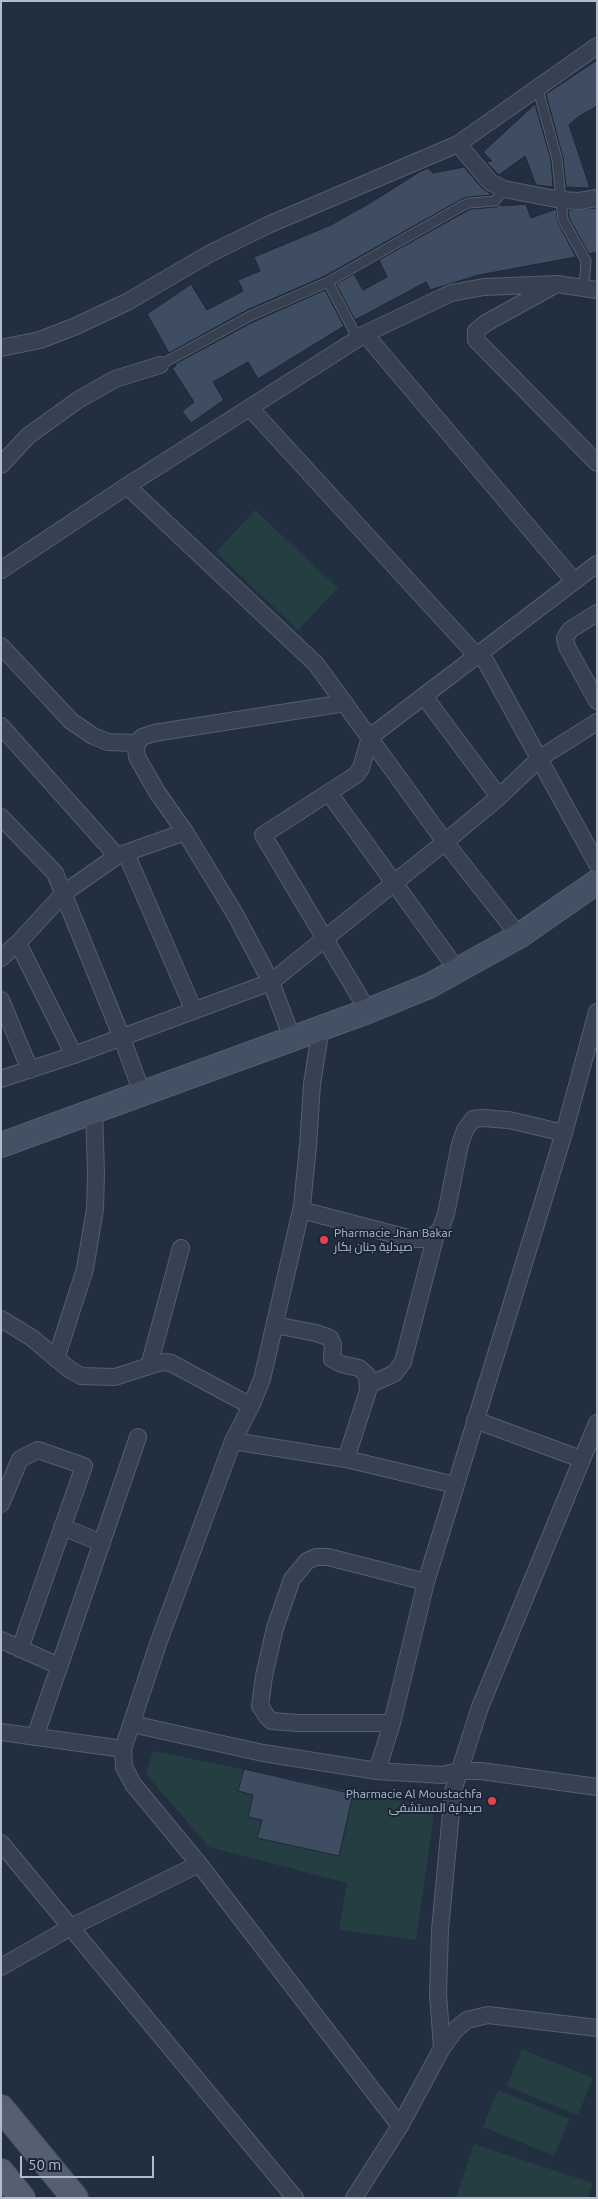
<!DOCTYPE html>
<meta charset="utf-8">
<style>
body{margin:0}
#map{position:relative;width:598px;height:2199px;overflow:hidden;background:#222f41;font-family:Ubuntu,sans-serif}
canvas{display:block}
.frame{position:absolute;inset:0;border:2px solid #b3bccb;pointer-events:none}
.scale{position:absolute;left:20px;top:2156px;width:134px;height:22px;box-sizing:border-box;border:2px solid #b3bccb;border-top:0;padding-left:6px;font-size:15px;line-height:18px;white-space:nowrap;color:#b3bccb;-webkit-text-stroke:4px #1b2636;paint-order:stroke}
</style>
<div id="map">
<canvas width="598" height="2199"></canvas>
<div class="frame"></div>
<div class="scale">50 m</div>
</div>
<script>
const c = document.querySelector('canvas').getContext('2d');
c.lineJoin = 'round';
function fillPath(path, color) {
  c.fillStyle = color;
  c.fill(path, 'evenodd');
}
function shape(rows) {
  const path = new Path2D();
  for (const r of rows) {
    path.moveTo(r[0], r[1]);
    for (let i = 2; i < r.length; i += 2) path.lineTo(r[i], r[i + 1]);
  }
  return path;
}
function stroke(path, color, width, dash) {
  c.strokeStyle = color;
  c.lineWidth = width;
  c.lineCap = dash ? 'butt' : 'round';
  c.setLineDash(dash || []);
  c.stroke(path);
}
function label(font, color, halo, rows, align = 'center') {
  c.font = font + ' Ubuntu,Cairo,sans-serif';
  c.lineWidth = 4;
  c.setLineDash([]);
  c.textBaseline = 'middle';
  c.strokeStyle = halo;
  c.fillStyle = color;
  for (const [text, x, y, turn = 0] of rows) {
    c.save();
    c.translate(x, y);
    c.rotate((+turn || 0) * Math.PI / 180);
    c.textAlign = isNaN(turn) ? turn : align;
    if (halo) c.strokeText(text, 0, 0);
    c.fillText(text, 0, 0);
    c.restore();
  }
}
fillPath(shape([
 [255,510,338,588,298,630,216,552],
 [153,1751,435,1808,416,1940,339,1930,347,1883,209,1847,146,1774],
 [522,2049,593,2078,578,2115,507,2086],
 [498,2090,569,2119,554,2156,483,2127],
 [474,2144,593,2183,588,2198,456,2198]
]), '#243e42');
const building = shape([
 [597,60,597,106,578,117,569,125,590,188,566,187,563,158,546,94,597,60],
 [535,104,551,160,553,187,536,185,525,156,499,175,486,162,492,161,483,152,535,104],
 [464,167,482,188,492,195,468,197,460,200,325,276,247,310,169,353,147,314,191,284,207,310,243,291,238,280,260,271,254,257,331,225,370,203,421,171,428,168,433,173,464,167],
 [501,204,502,206,526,204,531,218,556,209,558,223,576,257,479,275,430,290,426,282,355,320,336,284,354,274,363,290,387,277,379,260,465,212,471,209,496,207,501,204],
 [597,208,597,252,589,254,569,218,568,210,597,208],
 [325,290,344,326,258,379,248,362,213,382,224,400,191,423,182,411,194,402,172,368,176,366,175,364,253,322,325,290],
 [244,1769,353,1794,339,1856,257,1838,262,1820,248,1817,253,1795,238,1791,244,1769]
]);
fillPath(building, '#3e4d61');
stroke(building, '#1d2838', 1);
const lane = shape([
 [537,86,557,159,563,220,586,261,584,287],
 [328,282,358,339],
 [160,365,250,316,328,282,462,206,469,203,495,201,504,189]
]);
const street = shape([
 [458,144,490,182,504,189,561,200,579,201,597,198],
 [553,286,486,323,476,331,476,340,597,463],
 [365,334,574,581],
 [1,348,40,340,76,326,127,302,209,254,268,225,458,144,597,46],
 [250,408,477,656],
 [1,465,28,436,78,400,115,379,160,365],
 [127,486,316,664,445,842,519,936],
 [1,570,127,486,365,334,451,293,484,287,557,284,597,290],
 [597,613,570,630,565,638,567,647,597,701],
 [1,646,71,721,93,736,108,742,137,743],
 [481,653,597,864],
 [424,696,499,797],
 [1,726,117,856],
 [329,793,458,971],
 [1,817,55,873,122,1038,142,1093],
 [126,853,194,1011],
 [18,943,74,1055],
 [1,958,18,943,64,893,117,856,185,832],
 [1,1000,30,1070],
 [368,1011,263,835,356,775,361,768,370,737,597,564],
 [321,1027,312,1084,308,1146,302,1206,262,1379,251,1406,233,1441,159,1641,123,1749,124,1767,133,1784,199,1864,400,2126],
 [292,1038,271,982,235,914,185,832,157,792,137,757,136,749,137,743,142,737,154,733,345,703],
 [1,1079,74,1055,271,982,445,842,499,797,540,758,597,722],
 [301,1210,412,1239,425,1239,436,1234,441,1228,446,1214,460,1144,465,1130,473,1119,482,1118,509,1120,564,1133],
 [1,1319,32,1338,69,1369,81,1376,115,1377,155,1364,165,1362,171,1363,251,1406],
 [275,1325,316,1333,330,1338,333,1345,332,1359,341,1364,359,1368,367,1375,368,1391,346,1459],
 [56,1359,85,1269,95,1209,96,1173,94,1111],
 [149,1366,181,1248],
 [369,1385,395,1373,403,1362,436,1234],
 [475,1420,581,1459],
 [233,1441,346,1459,455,1485],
 [1,1504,20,1459,38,1450,84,1466,20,1649],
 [62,1527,102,1543],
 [1,1640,59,1666],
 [392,1723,298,1723,272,1721,268,1718,260,1706,264,1676,275,1628,292,1579,307,1561,316,1557,328,1557,426,1582],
 [132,1724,263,1753,377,1771,442,1775,459,1771,481,1771,597,1787],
 [1,1732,123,1749],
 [35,1737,138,1437],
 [377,1771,392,1723,426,1582,564,1133,597,1012],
 [1,1843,295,2198],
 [1,1967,71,1927,199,1864],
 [442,2048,438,1994,440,1930,453,1791,480,1707,597,1423],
 [354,2198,400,2126,442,2048,456,2029,467,2020,488,2015,597,2028]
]);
const secondary = shape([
 [1,1145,368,1011,429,986,519,936,597,882]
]);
const primary = shape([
 [1,2108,75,2198],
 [1,2172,22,2198]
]);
stroke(lane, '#545f6e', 11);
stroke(street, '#545f6e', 18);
stroke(secondary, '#545f6e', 26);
stroke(primary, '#404a5a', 28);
stroke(lane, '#374151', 9);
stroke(street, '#374151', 16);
stroke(secondary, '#445064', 24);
stroke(primary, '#546071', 26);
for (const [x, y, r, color] of [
 [324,1240,5,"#e0444e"],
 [492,1801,5,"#e0444e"]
]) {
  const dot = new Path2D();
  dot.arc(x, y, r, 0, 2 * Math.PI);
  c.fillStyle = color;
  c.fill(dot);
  stroke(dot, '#1b2636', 2);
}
label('12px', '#b3bccb', '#1b2636', [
 ["Pharmacie Jnan Bakar",334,1233],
 ["صيدلية جنان بكار",334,1247],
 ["Pharmacie Al Moustachfa",482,1794,"right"],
 ["صيدلية المستشفى",482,1808,"right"]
], 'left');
</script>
